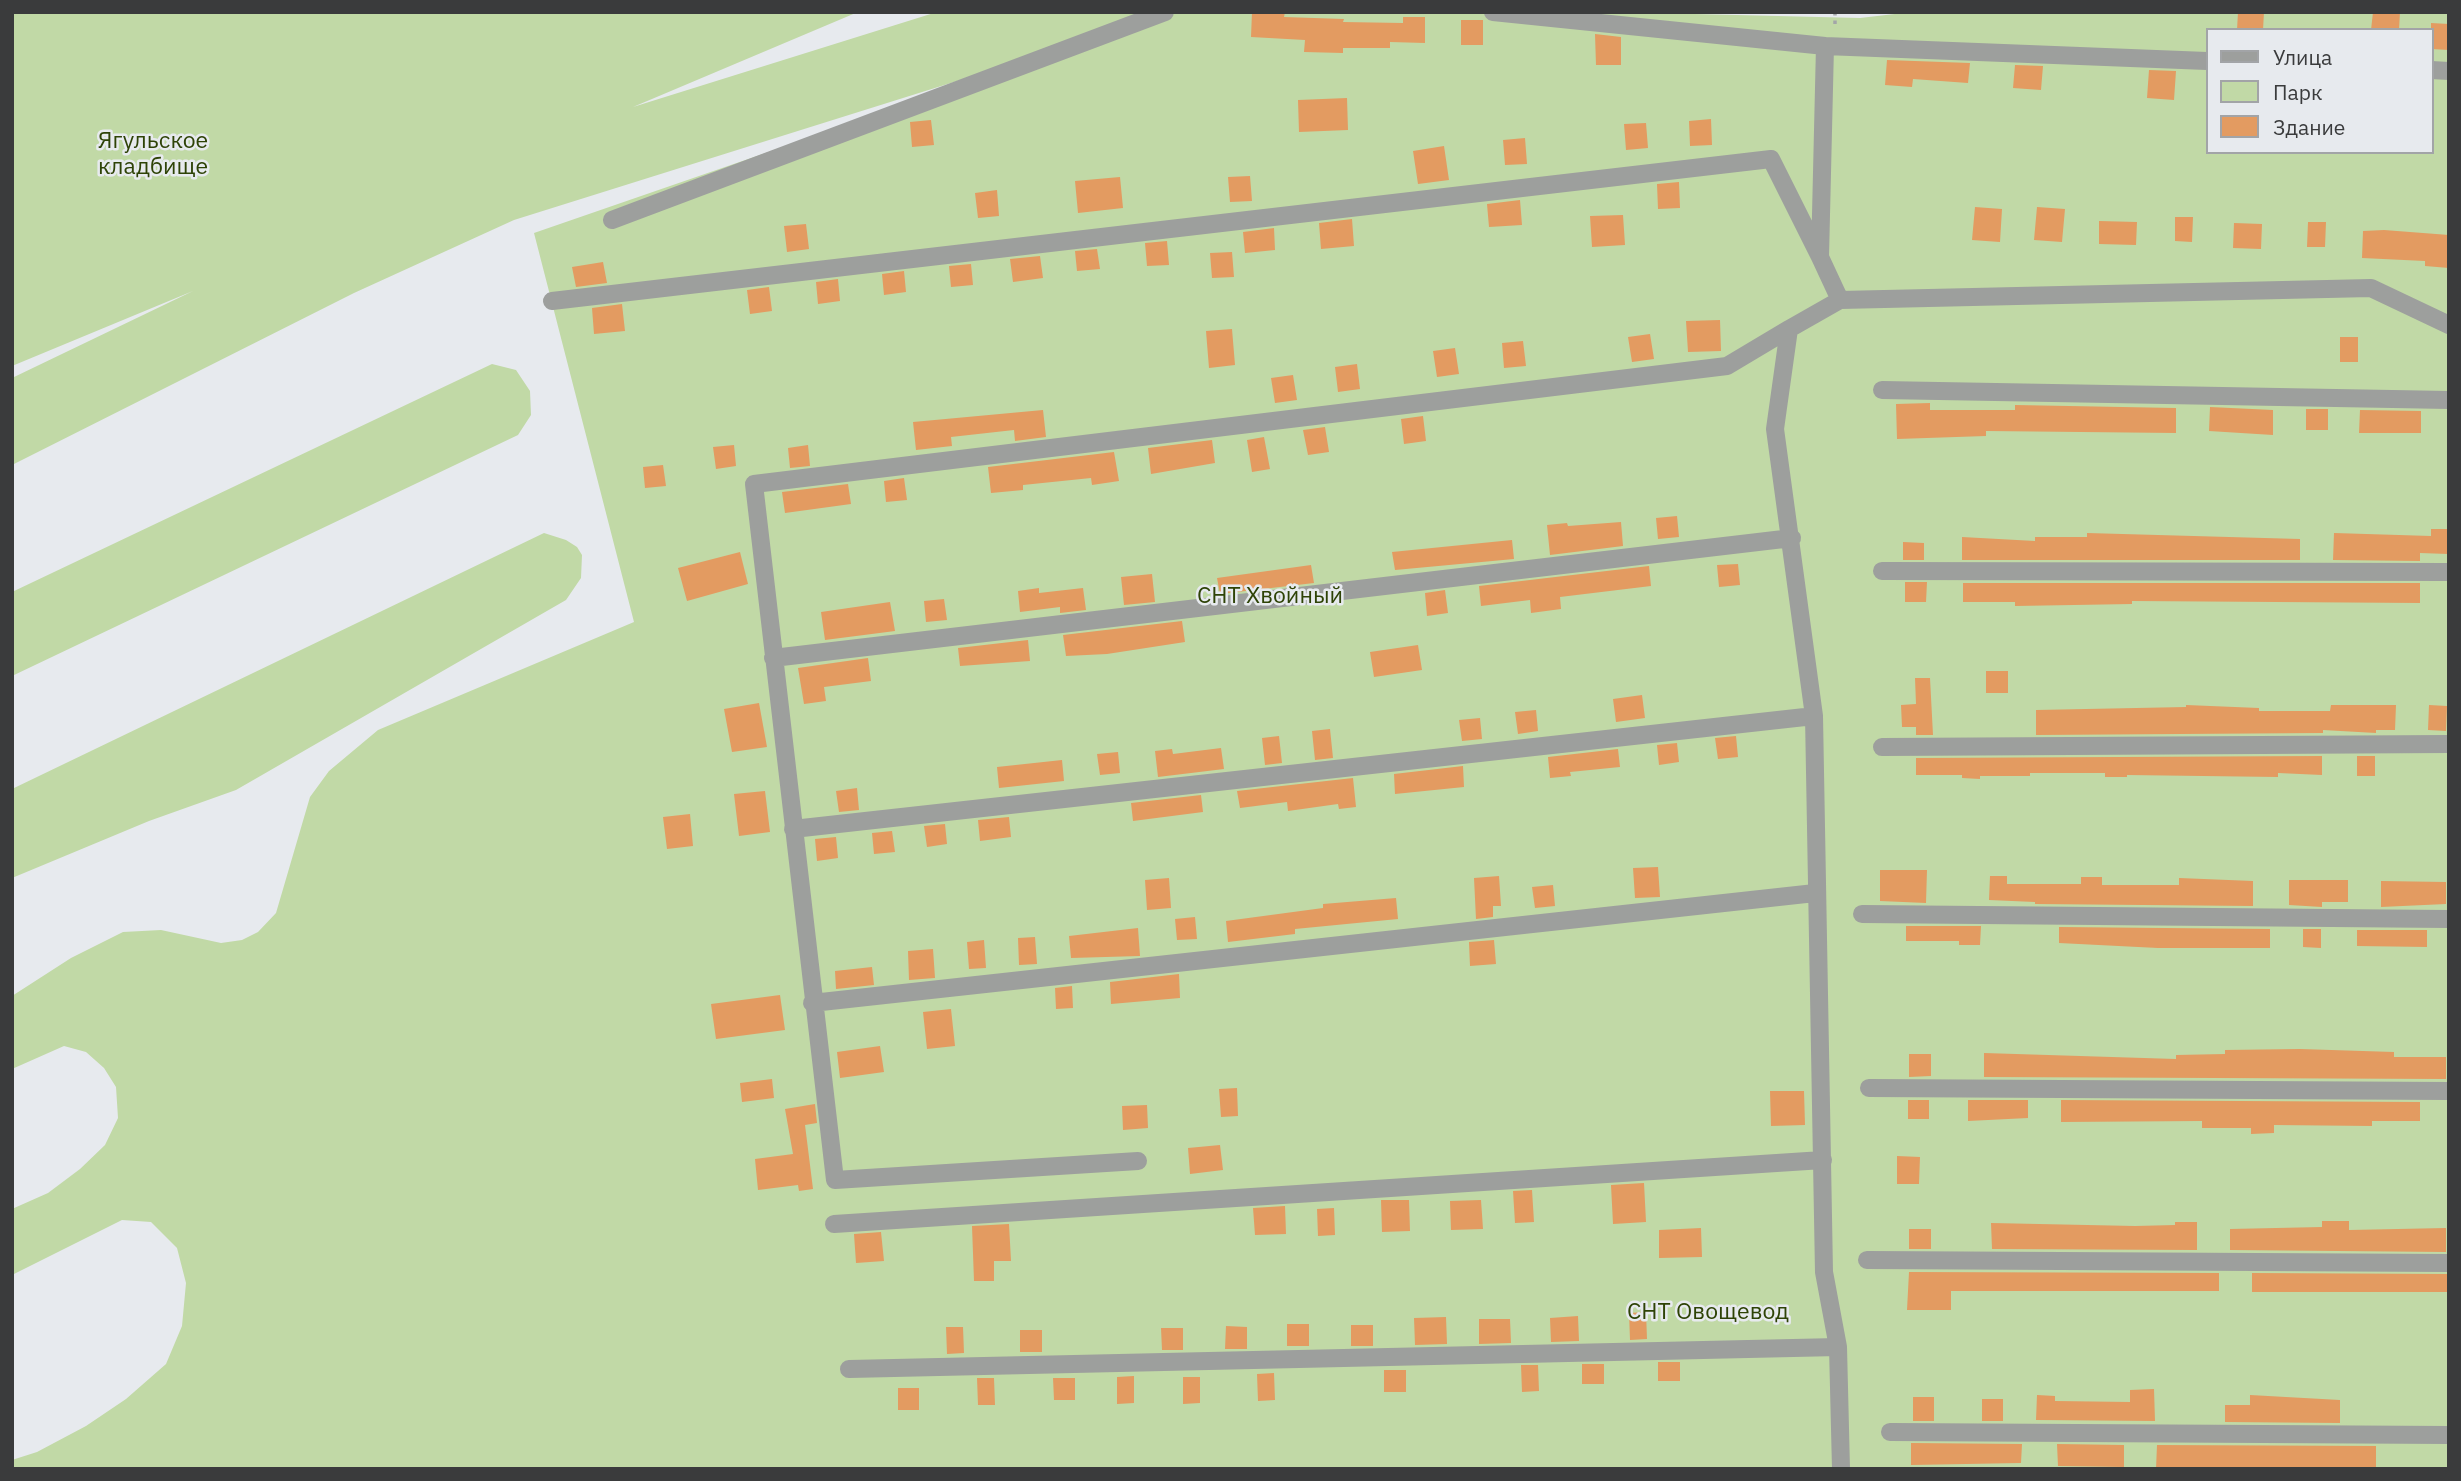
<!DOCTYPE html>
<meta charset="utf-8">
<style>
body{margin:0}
#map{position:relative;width:2461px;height:1481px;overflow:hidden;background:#e7eaee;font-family:"IBM Plex Sans",sans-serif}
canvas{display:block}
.frame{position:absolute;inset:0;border:14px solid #3a3b3c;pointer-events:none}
.legend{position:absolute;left:2206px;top:28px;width:228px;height:126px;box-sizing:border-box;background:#e7eaee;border:2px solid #a2a4a7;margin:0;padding:9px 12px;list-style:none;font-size:21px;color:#3a3b3c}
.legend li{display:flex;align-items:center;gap:14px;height:35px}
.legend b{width:35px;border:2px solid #a2a4a7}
</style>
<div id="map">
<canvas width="2461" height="1481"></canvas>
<div class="frame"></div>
<ul class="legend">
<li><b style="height:9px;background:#9d9f9d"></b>Улица</li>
<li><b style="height:19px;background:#c1d9a6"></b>Парк</li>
<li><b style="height:19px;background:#e39b61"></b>Здание</li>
</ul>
</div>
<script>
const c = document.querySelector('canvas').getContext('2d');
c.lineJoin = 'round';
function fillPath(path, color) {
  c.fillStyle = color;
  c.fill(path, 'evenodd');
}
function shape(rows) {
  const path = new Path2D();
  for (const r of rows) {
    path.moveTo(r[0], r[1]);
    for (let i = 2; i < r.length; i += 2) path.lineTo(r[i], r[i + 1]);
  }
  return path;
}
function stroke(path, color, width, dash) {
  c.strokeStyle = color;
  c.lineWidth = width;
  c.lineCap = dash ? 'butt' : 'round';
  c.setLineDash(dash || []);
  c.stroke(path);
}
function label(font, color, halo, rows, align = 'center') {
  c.font = font + ' "IBM Plex Sans",sans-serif';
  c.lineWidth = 5;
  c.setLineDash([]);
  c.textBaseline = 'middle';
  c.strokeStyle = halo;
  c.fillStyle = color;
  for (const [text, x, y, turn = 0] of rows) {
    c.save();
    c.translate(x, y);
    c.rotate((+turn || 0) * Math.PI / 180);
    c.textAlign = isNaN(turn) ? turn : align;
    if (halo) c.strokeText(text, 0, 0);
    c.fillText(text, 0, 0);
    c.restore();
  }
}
fillPath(shape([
 [12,12,858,12,633,107,937,12,1613,12,1860,18,1912,12,2449,12,2449,1469,12,1469,12,1460,37,1452,86,1426,126,1399,166,1364,182,1326,186,1283,177,1248,151,1222,122,1220,12,1275,12,1209,48,1193,80,1169,105,1145,118,1118,116,1087,104,1068,86,1052,64,1046,12,1069,12,996,71,958,123,932,161,930,221,943,242,940,258,932,276,913,310,797,329,771,378,730,634,622,534,233,1139,24,514,220,354,293,12,465,12,378,193,291,12,366],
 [2207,30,2431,30,2431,152,2207,152],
 [492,364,516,370,530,391,531,415,518,435,12,676,12,592],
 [544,533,566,540,577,547,582,555,581,578,566,600,236,790,149,821,12,878,12,789]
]), '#c1d9a6');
fillPath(shape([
 [1252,12,1285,12,1284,17,1344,19,1343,22,1403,23,1403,17,1425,17,1425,43,1390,42,1390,48,1343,48,1343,53,1304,52,1305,40,1251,37],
 [2238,12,2264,12,2263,30,2237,30],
 [2373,12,2400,12,2399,30,2371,30],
 [1461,20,1483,20,1483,45,1461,45],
 [2431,23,2449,24,2449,50,2431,49],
 [1595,34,1621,37,1621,65,1596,65],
 [1887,60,1970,63,1968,83,1913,79,1912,87,1885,85],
 [2015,65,2043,66,2041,90,2013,88],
 [2149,70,2176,71,2174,100,2147,98],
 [1347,98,1348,130,1299,132,1298,100],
 [1711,119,1712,145,1690,146,1689,121],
 [931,120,934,145,912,147,910,122],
 [1646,123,1648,148,1626,150,1624,124],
 [1525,138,1527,164,1505,165,1503,140],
 [1444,146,1449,180,1418,184,1413,151],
 [1250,176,1252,201,1230,202,1228,177],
 [1120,177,1123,208,1078,213,1075,181],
 [1679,182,1680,208,1658,209,1657,184],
 [997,190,999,216,978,218,975,193],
 [1520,200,1522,225,1489,227,1487,204],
 [1975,207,2002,209,2000,242,1972,240],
 [2037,207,2065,209,2062,242,2034,240],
 [1623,215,1625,245,1592,247,1590,216],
 [2175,217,2193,217,2192,242,2175,241],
 [1352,219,1354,246,1321,249,1319,223],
 [2099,221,2137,222,2136,245,2099,244],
 [2308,222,2326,222,2325,247,2307,247],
 [2234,223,2262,224,2261,249,2233,248],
 [806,224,809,249,787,252,784,226],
 [1274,228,1275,250,1245,253,1243,232],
 [2384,230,2449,235,2449,268,2425,266,2425,261,2362,258,2363,231],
 [1167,241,1169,265,1147,266,1145,243],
 [1097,249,1100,269,1077,271,1075,251],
 [1232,252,1234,277,1212,278,1210,253],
 [1040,256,1043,278,1013,282,1010,259],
 [603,262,607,283,576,287,572,267],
 [971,264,973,285,951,287,949,266],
 [904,271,906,292,884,295,882,274],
 [838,279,840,301,818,304,816,282],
 [769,287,772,311,750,314,747,290],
 [622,304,625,331,594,334,592,308],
 [1720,320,1721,351,1688,352,1686,321],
 [1232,329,1235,365,1209,368,1206,331],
 [1650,334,1654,359,1632,362,1628,337],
 [2340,337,2358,337,2358,362,2340,362],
 [1523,341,1526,366,1504,368,1502,343],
 [1455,348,1459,374,1437,377,1433,351],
 [1357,364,1360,389,1338,392,1335,367],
 [1293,375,1297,400,1275,403,1271,378],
 [1930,403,1930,410,2015,410,2015,405,2176,408,2176,433,1986,431,1986,436,1897,439,1896,404],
 [2210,407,2273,410,2273,435,2209,431],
 [2306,409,2328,409,2328,430,2306,430],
 [1043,410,1046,437,1015,441,1014,430,951,437,952,446,916,450,913,422],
 [2360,410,2421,411,2421,433,2359,433],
 [1423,416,1426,441,1404,444,1401,419],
 [1325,427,1329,452,1308,455,1303,430],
 [1264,437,1270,469,1252,472,1247,440],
 [1212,440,1215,463,1151,474,1148,448],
 [734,445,736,466,716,469,713,447],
 [808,445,810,466,790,468,788,448],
 [1114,452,1119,481,1092,485,1091,478,1023,485,1023,490,991,493,988,467],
 [663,465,666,486,645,488,643,467],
 [904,478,907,500,886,502,884,481],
 [848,484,851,504,785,513,782,492],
 [1677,516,1679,537,1658,539,1656,518],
 [1621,522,1623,546,1550,555,1547,525,1567,523,1568,526],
 [2431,529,2449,529,2448,554,2420,553,2420,561,2333,560,2334,533,2431,536],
 [2087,533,2300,539,2300,560,1962,560,1962,537,2035,541,2035,537,2087,537],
 [1512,540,1514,559,1395,570,1392,552],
 [1903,542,1924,543,1924,560,1903,560],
 [740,552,748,584,687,601,678,568],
 [1738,564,1740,585,1719,587,1717,565],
 [1311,565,1314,583,1220,594,1217,578],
 [1649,566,1651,586,1560,597,1561,609,1531,613,1530,600,1481,606,1479,586],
 [1152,574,1155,602,1124,605,1121,577],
 [1905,582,1927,582,1926,602,1905,602],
 [1963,583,2420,583,2420,603,2132,601,2132,604,2015,606,2015,602,1963,602],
 [1039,588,1039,593,1083,588,1086,610,1060,613,1060,607,1020,612,1018,591],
 [1445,590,1448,613,1427,616,1425,593],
 [944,599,947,620,926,622,924,601],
 [890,602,895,631,825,640,821,612],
 [1182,621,1185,642,1107,654,1066,656,1063,635],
 [1028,640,1030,661,960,666,958,648],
 [1418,645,1422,670,1374,677,1370,652],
 [868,658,871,681,824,687,826,701,804,704,798,668],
 [1986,671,2008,671,2008,693,1986,693],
 [1915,678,1930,678,1933,735,1916,735,1916,727,1902,727,1901,705,1916,704],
 [1642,695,1645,718,1616,722,1613,699],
 [759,703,767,747,732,752,724,709],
 [2186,705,2259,708,2259,711,2330,711,2331,705,2396,705,2395,730,2376,730,2376,733,2323,730,2323,733,2036,735,2036,710,2186,707],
 [2429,705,2447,706,2446,731,2428,730],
 [1536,710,1538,731,1518,734,1515,712],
 [1480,718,1482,739,1462,741,1459,720],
 [1330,729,1333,758,1315,760,1312,731],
 [1279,736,1282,763,1265,765,1262,738],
 [1736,736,1738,757,1718,759,1715,738],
 [1677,743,1679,762,1659,765,1657,745],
 [1221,748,1224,769,1158,777,1155,751,1172,749,1173,754],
 [1618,749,1620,767,1570,772,1571,776,1550,778,1548,757],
 [1118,752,1120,773,1100,775,1097,754],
 [2322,756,2322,775,2278,773,2278,777,2127,775,2127,777,2105,777,2105,773,2030,773,2030,776,1980,776,1980,779,1962,778,1962,775,1916,775,1916,758],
 [2357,756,2375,756,2375,776,2357,776],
 [1062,760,1064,781,999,788,997,767],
 [1463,766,1464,787,1395,794,1394,774],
 [1353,778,1356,807,1339,809,1338,804,1288,811,1287,802,1240,808,1237,791],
 [857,788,859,810,839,812,836,791],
 [765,791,770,832,739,836,734,794],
 [1201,795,1203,812,1133,821,1131,803],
 [690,814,693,846,667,849,663,817],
 [1009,817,1011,837,980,841,978,820],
 [945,824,947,844,927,847,924,826],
 [892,831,895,852,874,854,872,833],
 [836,837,838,858,817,861,815,839],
 [1658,867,1660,897,1635,898,1633,868],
 [1880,870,1927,870,1926,903,1880,901],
 [1499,876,1501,906,1493,906,1493,917,1476,919,1474,878],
 [1990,876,2007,876,2007,884,2081,884,2081,877,2102,877,2102,885,2179,885,2179,878,2253,881,2253,906,2035,904,2035,902,1989,900],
 [1169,878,1171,908,1147,910,1145,880],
 [2289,880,2348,880,2348,902,2322,902,2322,907,2289,905],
 [2381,881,2446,882,2446,904,2381,907],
 [1553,885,1555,906,1535,908,1532,887],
 [1396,898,1398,919,1295,929,1295,934,1228,942,1226,921,1323,908,1323,904],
 [1195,917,1197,939,1177,940,1175,919],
 [1906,926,1981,926,1980,945,1959,945,1959,941,1906,941],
 [2059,927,2270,929,2270,948,2158,948,2059,943],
 [1138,928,1140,956,1071,958,1069,936],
 [2303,929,2321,929,2321,948,2303,947],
 [2357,930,2427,930,2427,947,2357,946],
 [1035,937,1037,964,1019,965,1018,938],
 [984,940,986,968,969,969,967,942],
 [1494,940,1496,964,1470,966,1469,942],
 [933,949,935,978,909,980,908,951],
 [872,967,874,985,836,989,835,971],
 [1179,974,1180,998,1111,1004,1110,982],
 [1072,986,1073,1008,1056,1009,1055,988],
 [780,995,785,1030,716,1039,711,1004],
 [951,1009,955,1046,927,1049,923,1012],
 [880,1046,884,1072,840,1078,837,1052],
 [2300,1049,2394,1052,2394,1057,2446,1057,2446,1079,1984,1077,1984,1053,2176,1059,2176,1055,2225,1054,2225,1050],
 [1909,1054,1931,1054,1931,1076,1909,1077],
 [772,1079,774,1098,742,1102,740,1083],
 [1237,1088,1238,1116,1221,1117,1219,1089],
 [1770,1091,1804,1091,1805,1125,1771,1126],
 [1908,1100,1929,1100,1929,1119,1908,1119],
 [1968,1100,2028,1100,2028,1118,1968,1121],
 [2061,1100,2420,1102,2420,1121,2372,1121,2372,1126,2274,1125,2274,1133,2251,1134,2251,1128,2202,1128,2202,1121,2061,1122],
 [815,1104,817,1123,805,1125,813,1189,799,1191,798,1185,758,1190,755,1159,793,1154,785,1109],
 [1147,1105,1148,1128,1123,1130,1122,1106],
 [1220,1145,1223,1170,1190,1174,1188,1148],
 [1897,1156,1920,1157,1919,1184,1897,1184],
 [1644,1183,1646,1222,1613,1224,1611,1185],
 [1532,1190,1534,1222,1515,1223,1513,1191],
 [1381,1200,1409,1200,1410,1231,1382,1232],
 [1481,1200,1483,1229,1451,1230,1450,1201],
 [1285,1206,1286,1234,1255,1235,1253,1208],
 [1334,1208,1335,1235,1318,1236,1317,1209],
 [2322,1221,2349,1221,2349,1230,2446,1228,2446,1252,2230,1250,2230,1229,2322,1227],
 [2175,1222,2197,1222,2197,1250,1992,1249,1991,1223,2135,1226,2175,1225],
 [1009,1224,1011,1261,994,1261,994,1281,974,1281,972,1226],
 [1701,1228,1702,1257,1659,1258,1659,1230],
 [1909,1229,1931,1229,1931,1249,1909,1249],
 [881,1232,884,1261,856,1263,854,1234],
 [1909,1272,2219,1273,2219,1291,1951,1291,1951,1310,1907,1310],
 [2252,1273,2449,1274,2449,1292,2252,1292],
 [1646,1312,1647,1339,1630,1340,1629,1313],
 [1578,1316,1579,1341,1551,1342,1550,1318],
 [1446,1317,1447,1344,1415,1345,1414,1318],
 [1479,1319,1510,1319,1511,1343,1479,1344],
 [1287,1324,1309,1324,1309,1346,1287,1346],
 [1351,1325,1373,1325,1373,1346,1351,1346],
 [1226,1326,1247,1327,1247,1349,1225,1349],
 [946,1327,963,1327,964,1353,947,1354],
 [1161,1328,1183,1328,1183,1350,1162,1350],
 [1020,1330,1042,1330,1042,1352,1020,1352],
 [1658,1362,1680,1362,1680,1381,1658,1381],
 [1582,1364,1604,1364,1604,1384,1582,1384],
 [1521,1365,1538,1365,1539,1391,1522,1392],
 [1384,1370,1406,1370,1406,1392,1384,1392],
 [1274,1373,1275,1400,1258,1401,1257,1374],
 [1134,1376,1134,1403,1117,1404,1117,1377],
 [1183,1377,1200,1377,1200,1403,1183,1404],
 [977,1378,994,1378,995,1405,978,1405],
 [1053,1378,1075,1378,1075,1400,1054,1400],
 [898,1388,919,1388,919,1410,898,1410],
 [2154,1389,2155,1421,2036,1420,2037,1395,2055,1396,2055,1401,2130,1402,2130,1390],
 [2250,1395,2340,1400,2340,1423,2225,1422,2225,1405,2250,1405],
 [1913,1397,1934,1397,1934,1421,1913,1421],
 [1982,1399,2003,1399,2003,1421,1982,1421],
 [1911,1443,2022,1444,2021,1463,1911,1465],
 [2057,1444,2124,1445,2124,1467,2058,1466],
 [2157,1445,2376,1446,2376,1467,2156,1469]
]), '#e39b61');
stroke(shape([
 [1835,12,1835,26]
]), '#a3a5a8', 3.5, [3.5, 5]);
stroke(shape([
 [1493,12,1825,46],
 [2431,70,2449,71],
 [612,220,1165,12],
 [1840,300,1820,257,1825,46,2207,61],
 [552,301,1771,159,1820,257],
 [1882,390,2449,400],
 [1882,571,2449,572],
 [773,658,1792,538],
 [1882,747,2449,744],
 [793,829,1814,716],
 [1862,914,2449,919],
 [812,1003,1815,893],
 [1869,1088,2449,1091],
 [1138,1161,835,1180,754,484,1727,366,1789,329],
 [834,1224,1823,1160],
 [1867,1260,2449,1263],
 [849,1369,1838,1347],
 [1890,1432,2449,1435],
 [1841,1469,1838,1347,1824,1272,1814,716,1775,429,1789,329,1840,300,2371,288,2449,325]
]), '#9d9f9d', 18);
label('23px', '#2e4306', '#e7eaee', [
 ["Ягульское",153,141],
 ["кладбище",153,167],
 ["СНТ Хвойный",1270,596],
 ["СНТ Овощевод",1708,1312]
]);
</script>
